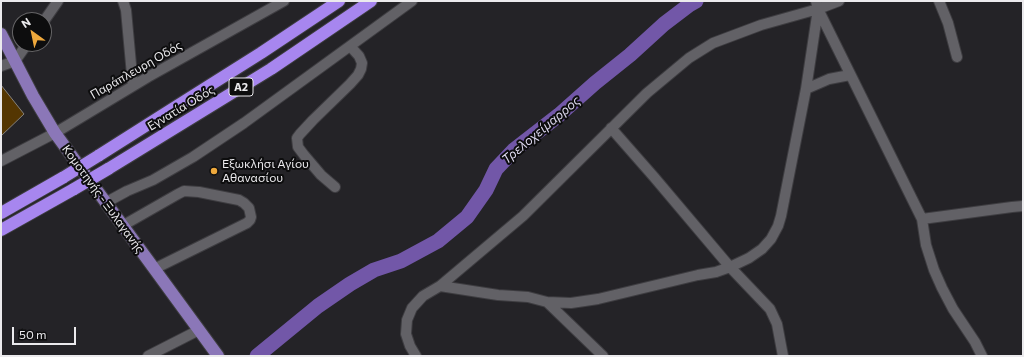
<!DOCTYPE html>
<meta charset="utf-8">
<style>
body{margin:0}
#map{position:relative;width:1024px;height:357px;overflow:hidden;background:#242327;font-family:Commissioner,sans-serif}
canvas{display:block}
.frame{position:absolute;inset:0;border:2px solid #ebeaed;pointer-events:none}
.north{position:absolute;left:12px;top:12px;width:40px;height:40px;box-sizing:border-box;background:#0d0d0e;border:1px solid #666567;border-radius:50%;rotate:327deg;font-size:11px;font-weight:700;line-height:16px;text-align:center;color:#ebeaed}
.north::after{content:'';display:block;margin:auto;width:14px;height:18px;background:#eea83c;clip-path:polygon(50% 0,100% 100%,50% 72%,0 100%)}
.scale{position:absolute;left:12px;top:327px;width:64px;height:18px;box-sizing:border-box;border:2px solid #ebeaed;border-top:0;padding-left:5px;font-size:12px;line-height:14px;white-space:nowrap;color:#ebeaed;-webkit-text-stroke:3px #0d0d0e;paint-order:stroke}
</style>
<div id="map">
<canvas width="1024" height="357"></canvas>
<div class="frame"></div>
<div class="north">N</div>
<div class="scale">50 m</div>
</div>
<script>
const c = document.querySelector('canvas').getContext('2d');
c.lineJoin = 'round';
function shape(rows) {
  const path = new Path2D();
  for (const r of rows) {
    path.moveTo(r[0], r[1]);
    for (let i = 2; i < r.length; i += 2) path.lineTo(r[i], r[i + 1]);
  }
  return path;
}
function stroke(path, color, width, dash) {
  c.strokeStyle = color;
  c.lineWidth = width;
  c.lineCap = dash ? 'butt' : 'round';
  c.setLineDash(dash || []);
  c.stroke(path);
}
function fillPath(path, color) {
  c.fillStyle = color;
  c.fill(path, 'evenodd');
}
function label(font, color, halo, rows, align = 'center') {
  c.font = font + ' Commissioner,sans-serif';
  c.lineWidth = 4;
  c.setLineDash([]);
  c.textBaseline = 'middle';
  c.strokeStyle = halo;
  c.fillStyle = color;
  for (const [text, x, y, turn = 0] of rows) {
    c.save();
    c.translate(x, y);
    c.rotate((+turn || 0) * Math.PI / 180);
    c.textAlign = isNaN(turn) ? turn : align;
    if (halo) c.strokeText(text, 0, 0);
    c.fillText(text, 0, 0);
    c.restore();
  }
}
stroke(shape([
 [257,356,318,306,350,284,374,270,401,261,438,241,467,217,486,190,496,169,514,150,559,115,595,83,630,55,664,24,689,5,696,1]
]), '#7257a8', 15);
const building = shape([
 [1,85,24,114,1,136,1,85]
]);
fillPath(building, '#543602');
stroke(building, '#85827e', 1);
const minor = shape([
 [123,1,126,10,133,86],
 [816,1,818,9,922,219,926,245,934,270,942,288,953,309,975,342,982,356],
 [939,1,948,23,957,57],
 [44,21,58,1],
 [1,66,15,61,27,44],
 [806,89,829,79,850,75],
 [611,128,654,177,730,267,770,309,777,324,783,356],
 [1,161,55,133,148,77,284,1],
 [335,187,321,175,304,155,298,147,297,138,300,134,313,120,350,84,358,75,361,69,362,63,359,56,350,46],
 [105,203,127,191,153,180,193,157,244,123,412,1],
 [922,219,1012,207,1023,206],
 [122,226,178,194,184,191,199,192,239,200,244,203,249,208,251,217,250,220,247,223,154,269],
 [440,286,498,295,528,297,547,302,571,303,598,299,698,275,716,272,730,267,749,258,762,249,771,239,778,226,781,216,806,89,818,9],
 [547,302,603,356],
 [148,356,199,330],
 [416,356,410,346,406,334,407,320,412,308,423,296,440,286,523,216,647,93,689,58,713,43,761,25,818,9,839,1]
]);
const major = shape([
 [1,34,33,96,55,133,218,356]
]);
const highway = shape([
 [98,156,169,111,261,53,339,1],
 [108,169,271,69,371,1],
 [1,213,64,177],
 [1,230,74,189]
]);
stroke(minor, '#3e3d41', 12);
stroke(major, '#3e3d41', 14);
stroke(highway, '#3e3d41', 14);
stroke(minor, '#626166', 10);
stroke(major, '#8b77b8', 12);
stroke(highway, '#a786ef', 12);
const highwayBridge = shape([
 [64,177,98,156],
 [74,189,108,169]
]);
stroke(highwayBridge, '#3e3d41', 14, []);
stroke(highwayBridge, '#a786ef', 12);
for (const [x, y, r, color] of [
 [214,171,4,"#eea83c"]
]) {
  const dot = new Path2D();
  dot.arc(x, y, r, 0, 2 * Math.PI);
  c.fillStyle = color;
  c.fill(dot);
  stroke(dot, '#0d0d0e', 1.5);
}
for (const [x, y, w] of [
 [241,87,24]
]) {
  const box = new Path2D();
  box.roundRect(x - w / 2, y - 9, w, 18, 3);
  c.fillStyle = '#0d0d0e';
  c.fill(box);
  stroke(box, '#ebeaed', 1);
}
label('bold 11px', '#ebeaed', null, [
 ["Α2",241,87]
]);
label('12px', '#ebeaed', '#0d0d0e', [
 ["Παράπλευρη Οδός",136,70,-30],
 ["Εγνατία Οδός",181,108,-31],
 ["Κομοτηνής - Ξυλαγανής",103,199,54]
]);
label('12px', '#ebeaed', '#0d0d0e', [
 ["Εξωκλήσι Αγίου",222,164],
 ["Αθανασίου",222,178]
], 'left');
label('italic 13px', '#dcd7ed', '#0d0d0e', [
 ["Τρελοχείμαρρος",541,130,-40]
]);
</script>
